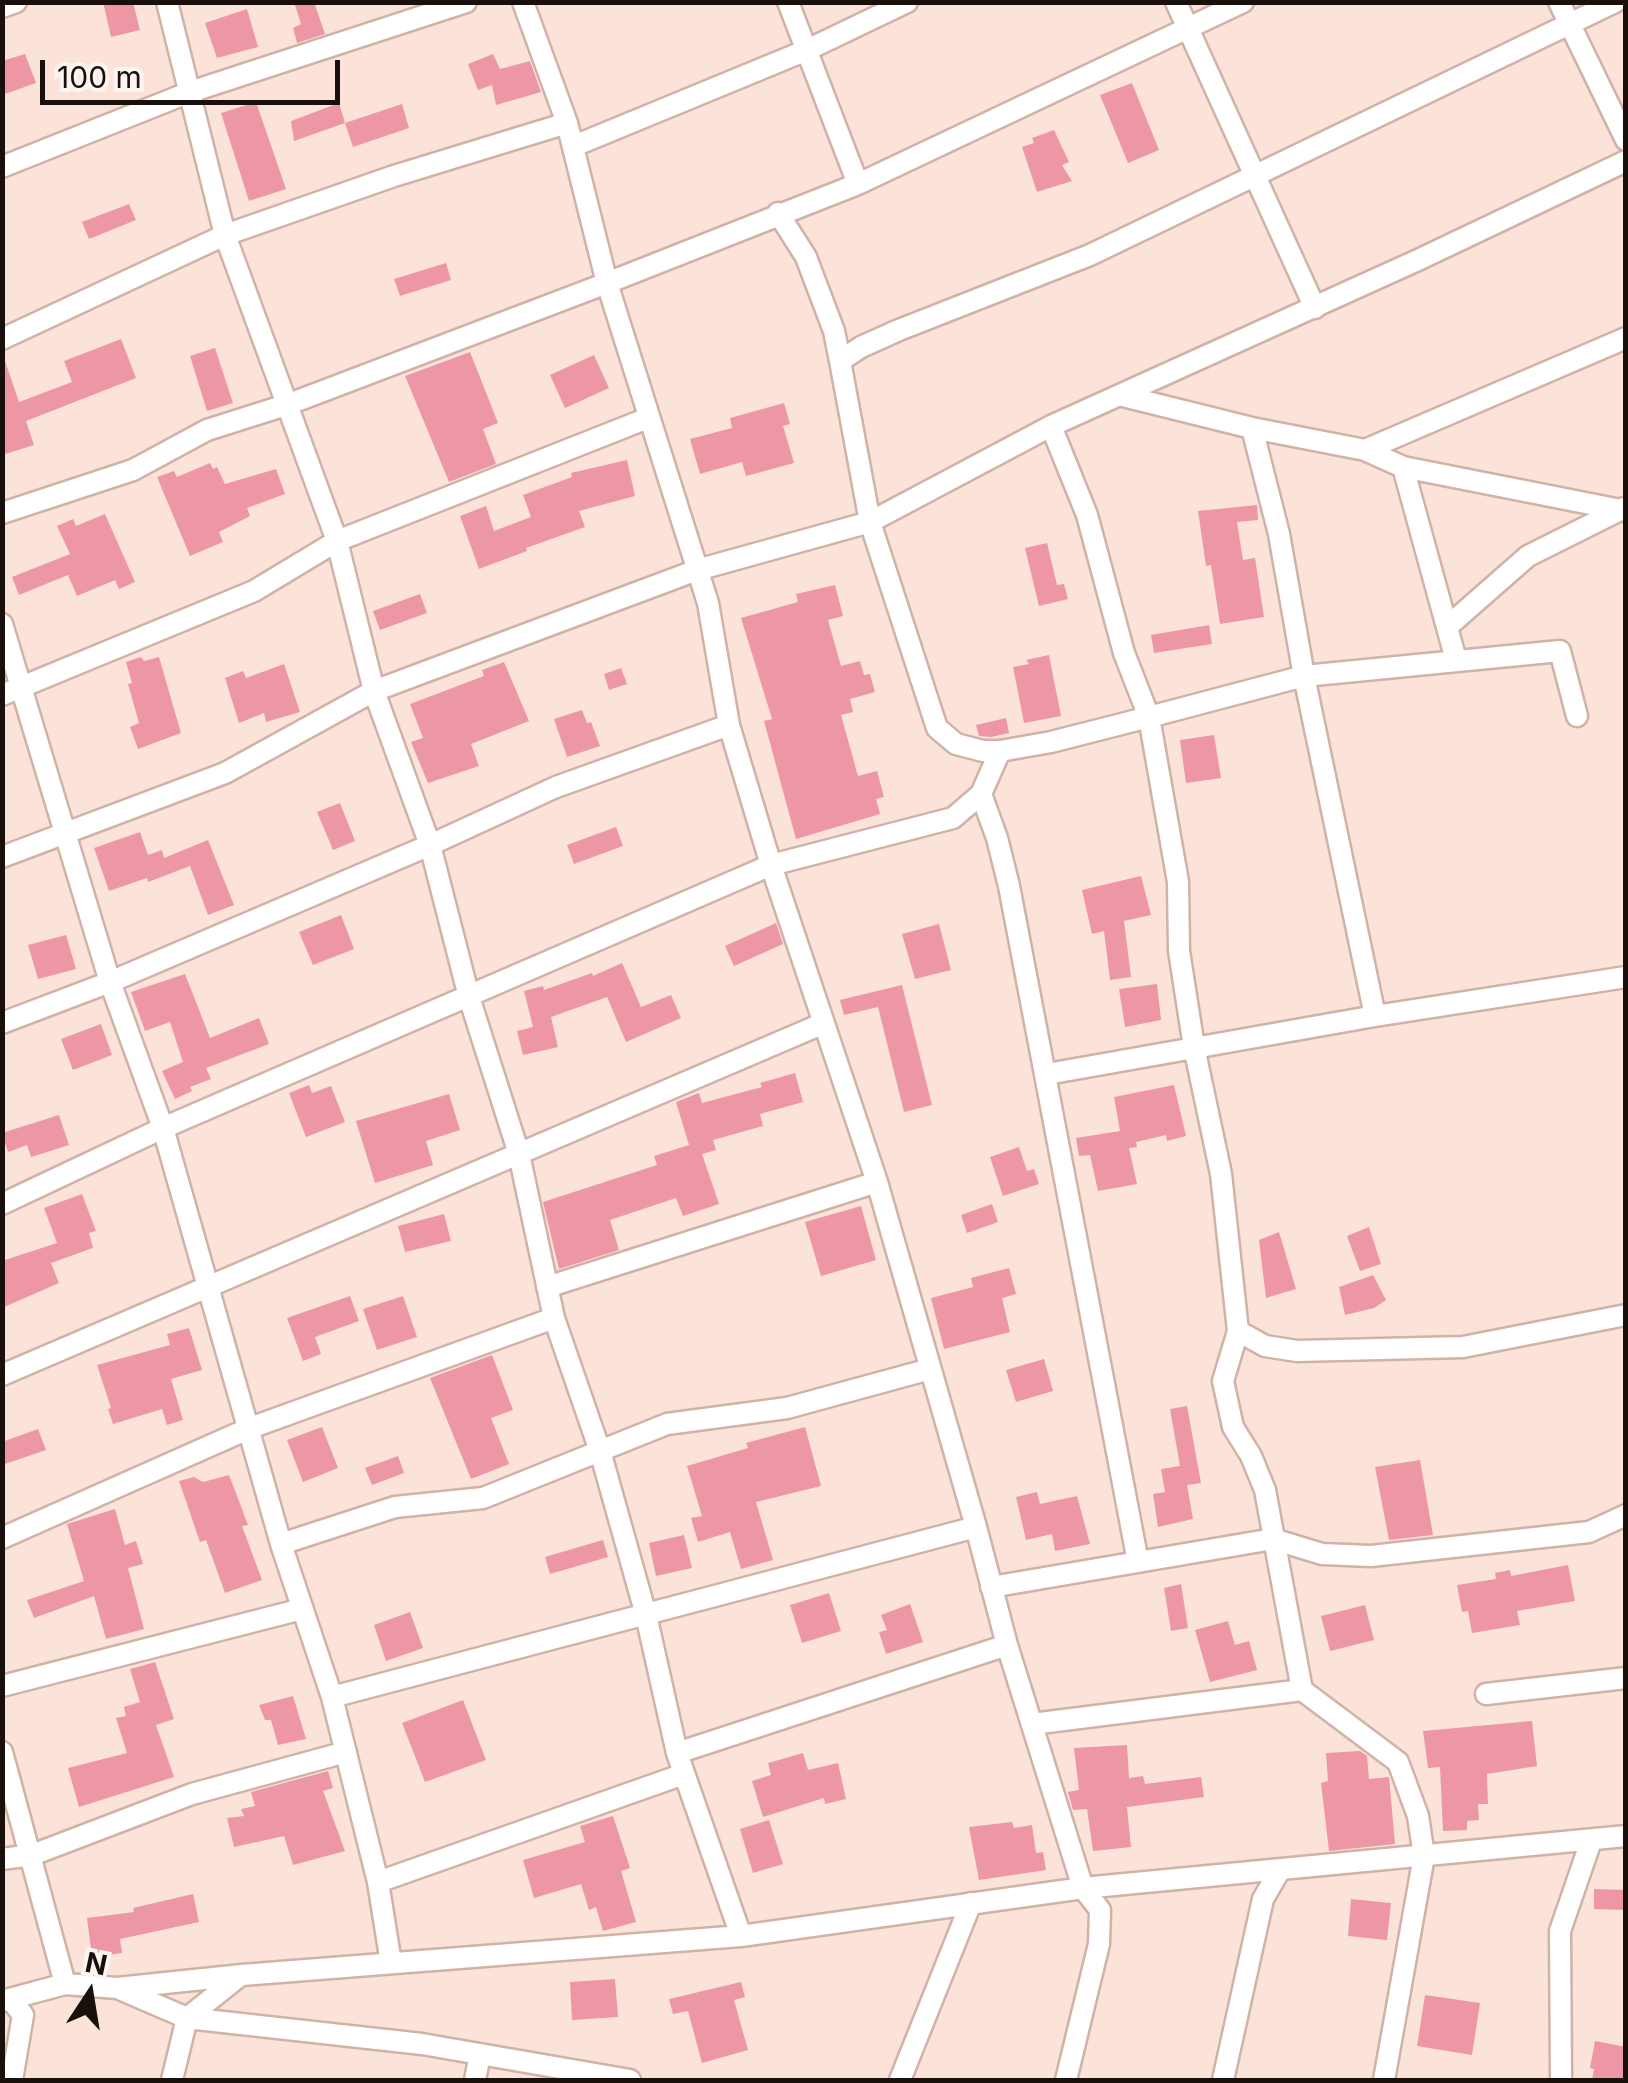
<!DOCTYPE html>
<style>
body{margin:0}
#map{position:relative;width:1628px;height:2083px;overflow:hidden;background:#fce3da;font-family:Inter,sans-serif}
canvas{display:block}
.frame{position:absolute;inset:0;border:5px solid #190f0b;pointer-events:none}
.north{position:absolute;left:40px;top:1943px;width:100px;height:100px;-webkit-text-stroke:8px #fbf5f2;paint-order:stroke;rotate:12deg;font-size:28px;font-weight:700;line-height:40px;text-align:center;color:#190f0b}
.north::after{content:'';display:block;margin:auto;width:35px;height:45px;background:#190f0b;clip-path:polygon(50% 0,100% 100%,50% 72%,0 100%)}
.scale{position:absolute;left:40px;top:60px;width:300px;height:45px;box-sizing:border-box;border:5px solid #190f0b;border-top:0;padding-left:12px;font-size:30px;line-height:35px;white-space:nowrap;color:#190f0b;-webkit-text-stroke:8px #fbf5f2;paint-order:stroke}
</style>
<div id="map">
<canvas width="1628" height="2083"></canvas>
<div class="frame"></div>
<div class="north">N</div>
<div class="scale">100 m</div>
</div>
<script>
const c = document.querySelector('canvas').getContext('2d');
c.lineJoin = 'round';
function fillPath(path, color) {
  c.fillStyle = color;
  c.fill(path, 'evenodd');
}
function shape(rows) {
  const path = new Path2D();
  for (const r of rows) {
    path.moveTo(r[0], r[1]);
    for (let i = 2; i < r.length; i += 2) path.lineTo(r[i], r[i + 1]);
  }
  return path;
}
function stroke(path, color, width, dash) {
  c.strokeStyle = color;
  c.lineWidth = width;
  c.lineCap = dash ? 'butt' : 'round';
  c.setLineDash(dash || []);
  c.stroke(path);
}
fillPath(shape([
 [103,2,133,2,140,30,111,37],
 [294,2,314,2,325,34,297,43,293,28,301,24],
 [247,9,258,47,217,58,205,23],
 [25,54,36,83,2,95,2,61],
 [493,54,500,69,530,61,541,92,496,105,492,85,478,90,468,64],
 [1132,83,1159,150,1128,163,1100,95],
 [256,102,286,189,249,201,221,113],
 [339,103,345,123,294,141,291,121],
 [402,104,409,128,353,147,345,123],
 [1054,130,1069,162,1062,165,1072,181,1037,192,1022,147,1034,143,1032,138],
 [129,204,136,220,89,239,82,222],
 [446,263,451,280,400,296,394,279],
 [121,339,136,378,26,421,34,445,2,455,2,362,5,361,19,402,72,382,64,361],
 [215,348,233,403,207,411,190,356],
 [470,352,498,423,483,429,496,464,449,482,405,376],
 [594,355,609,388,565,408,550,375],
 [784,403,790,424,783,426,794,463,746,476,742,462,700,474,690,439,732,428,730,418],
 [627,460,635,496,579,511,585,527,526,548,527,551,479,569,460,516,486,506,494,531,531,517,523,495,572,477,571,473],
 [210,463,213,469,217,467,225,484,276,469,285,494,247,508,250,516,219,532,223,542,190,556,157,477,174,471,177,477],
 [1257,505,1258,520,1237,522,1243,560,1255,558,1264,617,1220,624,1211,565,1206,566,1198,511],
 [105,514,135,582,119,589,115,580,77,596,68,575,19,595,12,577,70,554,57,526,73,519,76,526],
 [1047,543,1057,585,1064,584,1068,599,1039,606,1025,548],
 [835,585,843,616,828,620,841,666,860,661,864,675,870,674,875,692,850,699,853,712,841,715,858,776,877,771,884,797,876,799,880,814,796,839,764,721,772,719,741,618,798,602,796,594],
 [420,594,427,613,380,630,373,611],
 [1209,625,1212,644,1154,653,1151,635],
 [1049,655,1061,716,1024,723,1013,667,1029,664,1026,660],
 [141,657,144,661,159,657,181,733,138,749,130,727,139,723,128,684,132,683,126,662],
 [504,662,529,721,471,744,479,766,428,783,411,742,423,738,410,704,484,676,482,670],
 [284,664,300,712,266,722,264,713,239,723,225,678,243,671,246,678],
 [621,668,627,684,609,690,604,674],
 [582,710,587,723,591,722,600,746,567,757,554,719],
 [1006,718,1009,733,991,737,979,736,976,725],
 [1214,735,1221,778,1186,783,1180,740],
 [340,803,355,841,333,850,317,812],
 [616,827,623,846,574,864,567,845],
 [140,832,148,855,162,850,164,858,208,840,234,905,208,915,190,866,148,882,147,878,109,891,94,848],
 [1141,876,1151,915,1124,921,1131,977,1110,980,1104,931,1092,934,1082,890],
 [341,915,354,949,313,965,299,932],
 [776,923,783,944,734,966,725,946],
 [939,924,951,970,915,979,902,934],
 [66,935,76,969,38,979,28,945],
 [622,963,641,1007,671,995,681,1018,626,1042,607,997,551,1017,558,1047,523,1055,517,1031,533,1027,524,991,543,986,544,990,592,973,593,976],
 [185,974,210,1038,259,1018,269,1044,206,1068,211,1079,190,1087,192,1091,175,1099,162,1071,183,1062,170,1022,145,1031,131,992],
 [1157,984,1161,1020,1125,1027,1119,989],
 [902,985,932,1105,904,1112,878,1007,844,1015,840,1000],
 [101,1024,112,1055,73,1070,61,1039],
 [795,1073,803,1102,760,1114,763,1126,713,1140,716,1150,702,1154,719,1204,683,1216,676,1198,610,1220,619,1250,559,1269,543,1202,657,1165,654,1156,689,1145,676,1102,699,1093,702,1103,762,1087,760,1083],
 [309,1085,312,1093,331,1086,345,1122,306,1137,289,1093],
 [1174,1085,1186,1136,1167,1141,1166,1135,1136,1142,1137,1147,1129,1148,1137,1184,1098,1191,1090,1155,1079,1156,1076,1138,1120,1131,1114,1097],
 [449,1094,460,1130,426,1141,433,1165,375,1183,356,1121],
 [59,1115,69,1145,31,1157,27,1145,8,1152,2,1133],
 [1019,1147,1027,1171,1034,1169,1039,1184,1003,1196,990,1157],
 [82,1194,96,1231,89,1233,93,1248,51,1263,59,1283,2,1308,2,1261,57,1243,44,1208],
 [992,1204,998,1222,967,1233,961,1215],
 [861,1206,876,1260,821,1276,805,1222],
 [444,1214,451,1241,405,1252,398,1226],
 [1369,1227,1381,1264,1360,1271,1347,1236],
 [1279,1232,1296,1289,1266,1298,1259,1240],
 [1009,1268,1016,1294,1002,1298,1010,1332,944,1349,931,1298,973,1287,971,1278],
 [1373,1275,1386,1300,1374,1308,1345,1315,1339,1287],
 [350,1296,359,1321,315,1337,321,1354,303,1361,287,1318],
 [403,1296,417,1337,377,1350,363,1309],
 [189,1328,202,1370,171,1379,183,1420,167,1425,162,1409,113,1424,108,1409,111,1408,97,1365,170,1345,167,1334],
 [492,1355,513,1410,491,1418,509,1464,471,1479,430,1378],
 [1044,1359,1053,1391,1016,1402,1006,1370],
 [1187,1406,1201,1483,1187,1485,1193,1519,1158,1527,1153,1494,1165,1492,1161,1469,1180,1466,1170,1409],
 [322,1427,338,1468,303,1482,287,1440],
 [805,1427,821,1486,756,1502,773,1560,741,1569,730,1532,698,1542,691,1518,702,1516,687,1466,748,1448,746,1443],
 [38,1429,46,1450,2,1465,2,1442],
 [398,1456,404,1473,372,1485,365,1468],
 [1420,1460,1433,1535,1389,1540,1375,1467],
 [229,1475,248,1525,242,1526,262,1580,225,1593,206,1540,200,1542,179,1481,194,1477,203,1482],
 [1037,1492,1040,1504,1077,1496,1090,1544,1055,1551,1052,1534,1026,1540,1016,1497],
 [115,1509,125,1545,136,1541,143,1564,128,1568,144,1629,106,1639,94,1596,34,1618,27,1600,84,1581,67,1524],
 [684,1535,692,1568,656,1576,649,1543],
 [603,1540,608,1557,550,1574,545,1557],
 [1568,1565,1575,1601,1517,1611,1520,1625,1472,1633,1468,1611,1462,1612,1457,1585,1496,1579,1495,1573,1510,1570,1511,1576],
 [1181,1584,1188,1628,1171,1631,1164,1588],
 [829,1593,841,1631,802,1643,790,1605],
 [910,1604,923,1642,886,1654,879,1632,887,1630,881,1615],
 [1365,1605,1374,1640,1330,1651,1321,1616],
 [410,1612,423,1648,386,1661,374,1625],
 [1228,1621,1235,1645,1249,1641,1257,1670,1210,1682,1195,1630],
 [155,1662,174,1719,156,1725,174,1777,79,1807,68,1768,127,1753,116,1718,126,1716,124,1707,140,1702,130,1669],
 [293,1696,306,1739,278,1745,271,1720,265,1720,259,1705],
 [463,1700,486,1760,425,1782,402,1723],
 [1532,1721,1537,1766,1487,1774,1488,1804,1478,1804,1479,1820,1467,1821,1467,1830,1443,1831,1440,1767,1428,1768,1423,1731],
 [1127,1745,1129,1778,1143,1776,1145,1784,1201,1777,1204,1797,1127,1807,1131,1847,1093,1851,1087,1809,1073,1810,1068,1792,1079,1790,1074,1748],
 [1360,1751,1367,1756,1369,1779,1389,1777,1395,1844,1329,1851,1321,1783,1328,1781,1326,1753],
 [803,1753,808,1770,838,1763,846,1799,825,1804,824,1798,763,1817,752,1781,771,1775,768,1763],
 [328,1771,333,1788,323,1791,345,1851,293,1865,284,1836,234,1847,227,1818,244,1816,241,1809,255,1806,251,1792],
 [613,1816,630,1868,621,1871,636,1922,603,1931,596,1907,589,1910,581,1884,534,1898,523,1860,585,1842,580,1826],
 [769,1820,783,1864,753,1873,740,1829],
 [1012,1822,1014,1828,1032,1825,1036,1853,1043,1852,1046,1870,979,1880,969,1827],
 [1594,1889,1626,1890,1626,1910,1594,1909],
 [193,1894,199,1922,120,1939,122,1953,92,1957,87,1918,134,1912,133,1908],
 [1351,1899,1391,1903,1387,1940,1348,1936],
 [615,1979,618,2017,572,2020,570,1982],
 [741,1982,745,1997,734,2000,748,2050,702,2063,688,2011,673,2014,669,1999],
 [1425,1995,1480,2003,1472,2055,1417,2046],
 [1595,2041,1626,2047,1626,2080,1592,2080,1594,2069,1590,2068]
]), '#ed96a6');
const street = shape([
 [167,2,225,235,337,541,374,691,430,845,469,997,519,1154,554,1318,600,1451,646,1615,677,1753,741,1936],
 [523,2,567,123,607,283,858,184,1243,2],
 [788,2,858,184],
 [1176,2,1315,308],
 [1559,2,1626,140],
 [2,7,16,2],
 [574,146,807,50,907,2],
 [2,167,190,92,466,2],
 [778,213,806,257,834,331,840,361,861,347,899,330,1090,255,1615,2],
 [2,339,225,235,394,176,567,123],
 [840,361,870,522,937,728,956,744,983,751,1000,751,981,794,997,838,1009,886,1138,1562],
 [1123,396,1252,428,1365,450,1403,467,1626,511],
 [1252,428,1279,534,1304,676,1375,1016],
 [1365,450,1626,338],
 [1403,467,1456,660],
 [2,513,133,470,207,430,289,404,607,283,708,603,729,725,771,865,877,1182,976,1527,332,1697],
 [2,624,110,982,163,1128,281,1544,332,1697,378,1882,391,1963],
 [1447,627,1528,556,1624,508],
 [2,695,254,591,337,541,648,418],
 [1000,751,1051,742,1149,717,1124,653,1087,515,1051,426],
 [2,857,225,773,374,691,697,570,870,522,1051,426,1418,260,1626,161],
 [2,1023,110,982,430,845,556,787,729,725],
 [1047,1074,1375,1016,1626,977],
 [2,1204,163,1128,771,865,953,818,981,794],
 [547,1287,877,1182],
 [1238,1331,1265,1346,1297,1351,1463,1347,1626,1315],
 [2,1375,824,1023],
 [976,1527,1007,1645,1083,1888,1100,1910,1099,1944,1066,2080],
 [2,1538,250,1428,554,1318],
 [281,1544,395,1507,483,1498,667,1424,787,1408,930,1369],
 [991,1587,1273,1539,1322,1554,1371,1556,1589,1532,1626,1515],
 [2,1686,302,1609],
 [1486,1694,1626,1678],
 [1032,1724,1302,1690],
 [2,1752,65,1984],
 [677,1753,1007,1645],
 [2,1859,32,1855,192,1794,346,1752],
 [378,1882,684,1774],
 [122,1990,187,2018,422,2044,630,2080],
 [2,2001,65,1984,117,1988,242,1975,741,1936,1083,1888,1626,1836],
 [12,2080,23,2015,12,2001],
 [172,2080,187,2018,241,1975],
 [475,2080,480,2054],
 [900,2080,971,1903],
 [1223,2080,1263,1899,1280,1870],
 [1384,2080,1424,1856,1418,1816,1398,1762,1302,1690,1265,1490,1251,1456,1233,1427,1223,1381,1238,1331,1221,1174,1194,1047,1179,951,1178,882,1149,717,1304,676,1560,651,1577,716],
 [1561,2080,1560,1931,1591,1841]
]);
stroke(street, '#d0b2a7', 25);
stroke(street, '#fff', 20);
</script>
